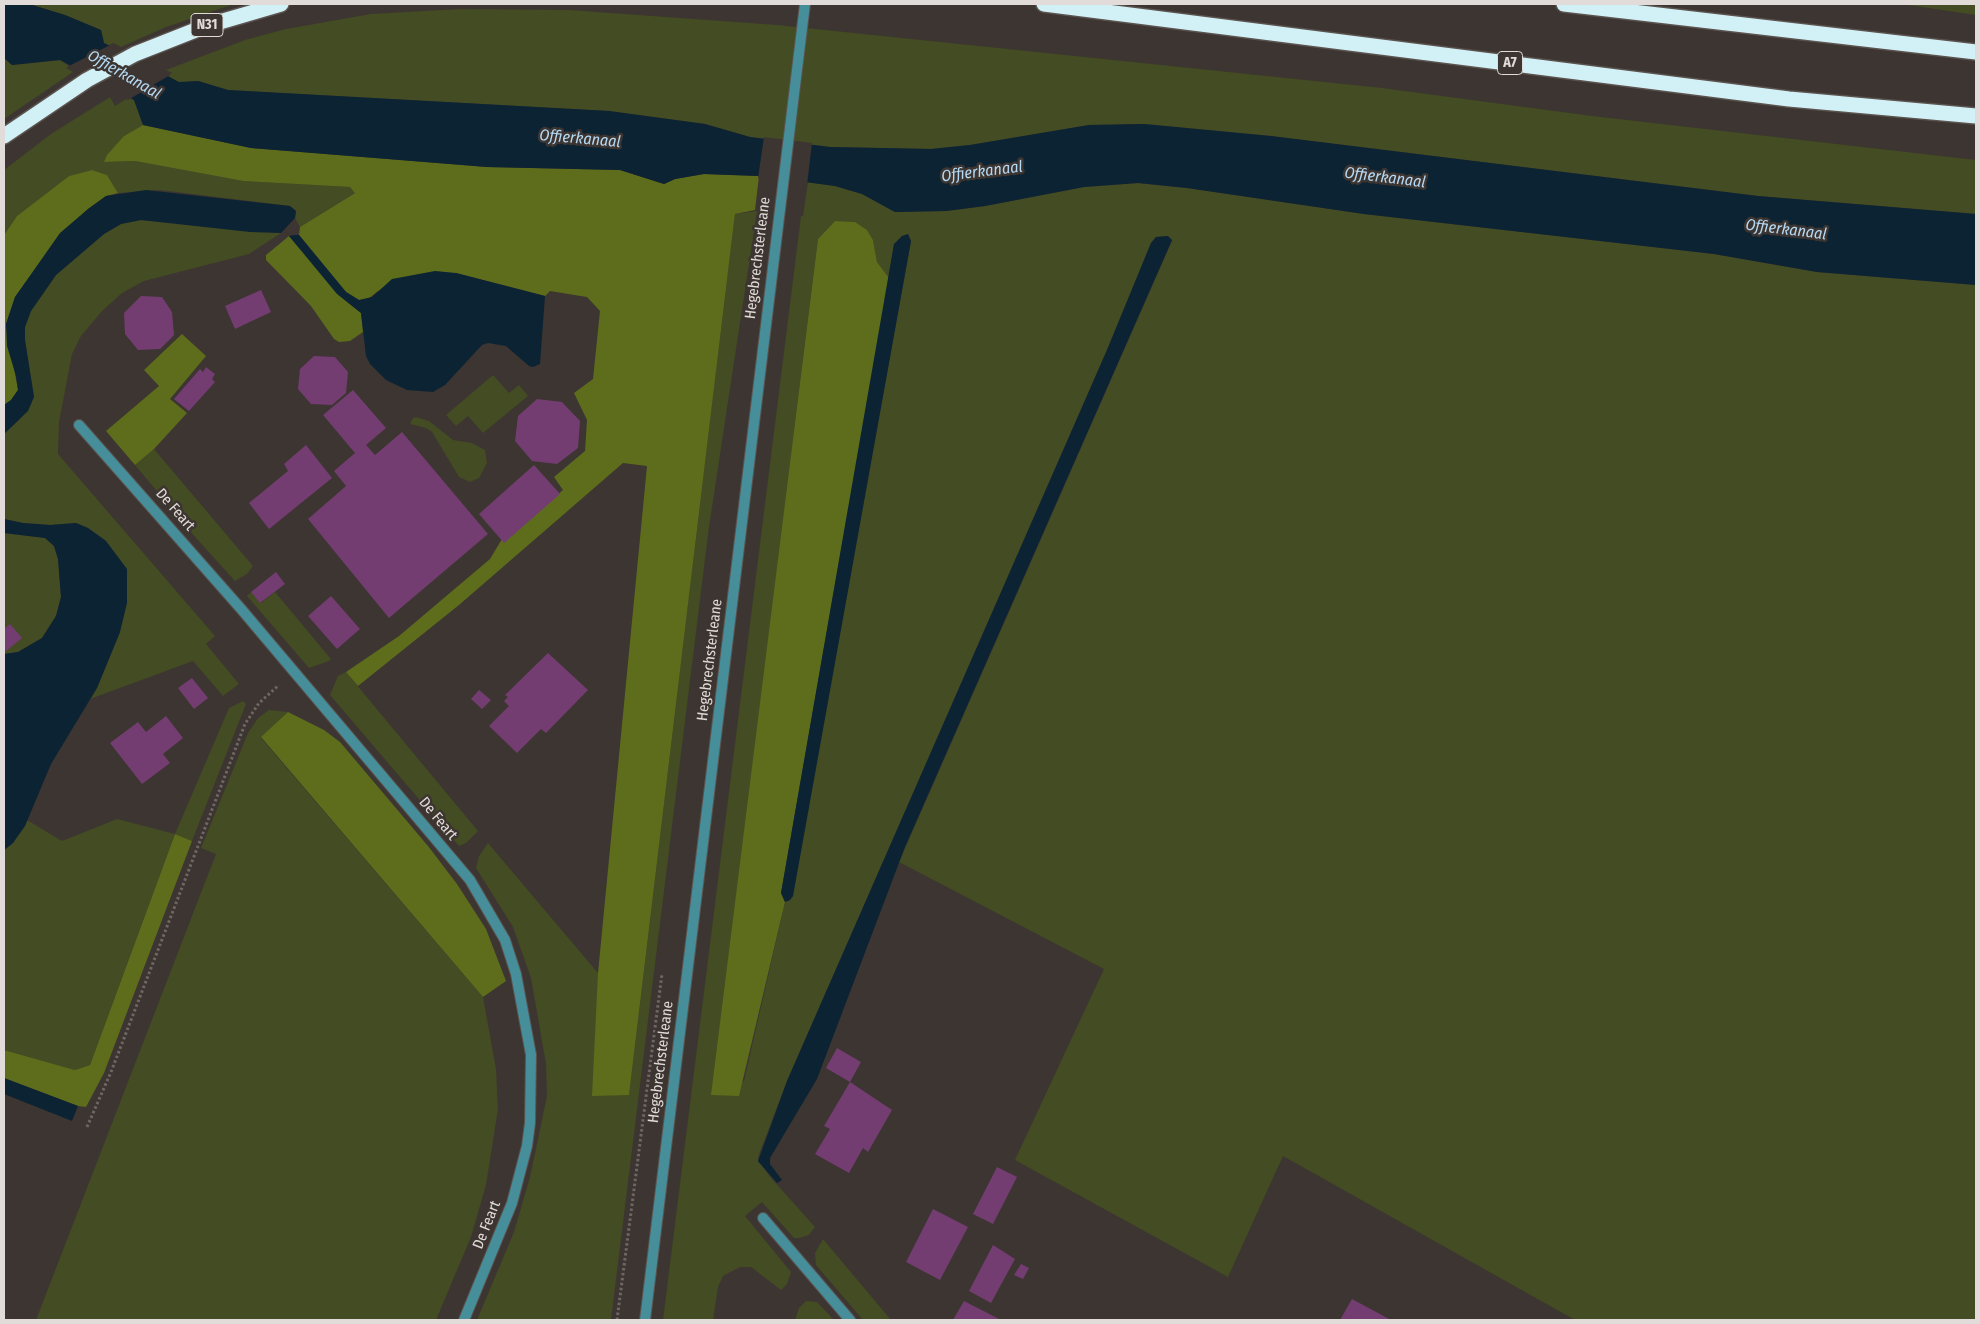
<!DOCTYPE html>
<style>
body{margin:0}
#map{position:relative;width:1980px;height:1324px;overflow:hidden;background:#3d3531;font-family:"Fira Sans Condensed",sans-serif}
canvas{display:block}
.frame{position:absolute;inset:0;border:5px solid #e1dcd9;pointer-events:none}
</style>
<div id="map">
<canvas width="1980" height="1324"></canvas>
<div class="frame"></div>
</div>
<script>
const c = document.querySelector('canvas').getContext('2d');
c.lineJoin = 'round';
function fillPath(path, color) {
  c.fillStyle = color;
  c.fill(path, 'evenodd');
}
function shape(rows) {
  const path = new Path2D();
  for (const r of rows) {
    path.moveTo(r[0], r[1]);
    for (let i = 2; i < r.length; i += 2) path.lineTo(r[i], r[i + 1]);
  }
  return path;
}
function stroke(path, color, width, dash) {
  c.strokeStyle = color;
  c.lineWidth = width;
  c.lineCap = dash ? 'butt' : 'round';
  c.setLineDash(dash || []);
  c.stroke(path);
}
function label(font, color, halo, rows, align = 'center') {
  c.font = font + ' "Fira Sans Condensed",sans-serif';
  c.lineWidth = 5;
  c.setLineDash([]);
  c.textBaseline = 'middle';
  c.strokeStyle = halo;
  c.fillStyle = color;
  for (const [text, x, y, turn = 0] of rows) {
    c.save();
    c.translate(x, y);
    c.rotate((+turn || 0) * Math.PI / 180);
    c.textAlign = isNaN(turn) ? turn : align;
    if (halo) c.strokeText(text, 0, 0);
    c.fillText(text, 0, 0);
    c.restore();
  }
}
fillPath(shape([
 [29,4,234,4,166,27,121,47,114,43,109,45,104,43,101,30,65,15],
 [1901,4,1976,4,1976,15],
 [460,9,569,10,777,25,1382,88,1592,116,1976,160,1976,214,1758,196,1271,136,1144,124,1089,125,970,145,931,149,829,147,750,137,705,124,609,111,228,90,198,81,179,83,168,76,172,73,166,70,245,40,286,29,371,14],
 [4,58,12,65,60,60,69,66,66,68,73,72,4,119],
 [110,97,115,106,129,97,134,100,143,125,124,136,105,162,135,161,243,181,350,187,356,192,300,227,295,218,296,211,290,206,160,190,118,193,107,175,92,170,69,176,17,216,4,235,4,170,51,134],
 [808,182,835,186,862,194,895,212,946,211,985,206,1084,187,1138,183,1187,188,1364,214,1714,254,1817,272,1976,285,1976,1320,1575,1320,1283,1156,1228,1277,1015,1160,1104,969,899,862,1172,241,1168,236,1156,237,1151,243,1107,350,787,1081,758,1157,758,1161,771,1178,815,1227,809,1235,799,1238,794,1238,762,1202,745,1216,791,1272,787,1284,781,1290,751,1267,740,1267,723,1276,718,1287,713,1320,663,1320,801,216,803,216],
 [835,221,855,222,867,230,873,240,877,262,889,278,894,244,908,234,911,241,790,900,785,902,744,1081,712,1095,818,239],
 [757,211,709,527,611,1320,477,1320,514,1232,530,1177,547,1096,546,1064,531,978,513,927,476,868,479,856,488,843,598,973,618,992,629,1095,733,229,735,214],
 [141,220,281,233,249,254,144,281,122,293,102,311,81,336,72,354,59,422,58,454,215,636,206,644,239,684,223,696,193,661,90,699,97,688,120,632,106,541,88,528,76,523,50,525,23,523,4,519,4,434,19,420,34,397,25,340,25,327,31,311,56,275,104,234,121,224],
 [493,375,509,393,519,385,528,396,483,433,468,416,456,426,446,415],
 [416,417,429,421,453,440,472,443,485,450,487,463,479,478,470,482,459,477,432,432,426,428,410,424,413,418],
 [154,449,253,566,247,574,235,581,196,538,135,465],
 [4,533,45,538,54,546,58,559,61,597,56,616,42,638,18,652,4,654],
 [251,592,261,603,275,592,331,659,329,661,309,668,247,596],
 [346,672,478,831,466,843,459,846,330,695,338,676],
 [243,701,246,704,192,841,175,834,90,1065,75,1070,4,1050,4,850,13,843,27,820,62,841,117,819,175,834,229,708],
 [269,710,288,712,261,738,483,997,496,1069,498,1109,486,1185,471,1237,436,1320,36,1320,216,854,201,848,248,733,258,718],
 [823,1239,891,1320,863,1320,816,1265,815,1253],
 [806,1301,817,1302,834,1320,795,1320,799,1308]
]), '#434c22');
fillPath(shape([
 [143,125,251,148,487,167,620,170,664,184,675,179,704,174,759,176,755,210,735,214,733,230,629,1095,592,1096,598,973,647,466,623,463,459,605,358,686,346,672,399,636,490,559,502,539,563,490,554,477,585,451,587,420,574,393,593,379,600,311,587,297,550,291,545,296,456,273,378,291,368,299,359,300,346,292,299,235,300,227,355,193,350,187,243,181,135,161,104,162,107,155,124,136],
 [92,170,107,175,118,193,106,196,88,209,50,249,15,297,6,324,18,390,11,400,4,405,4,235,17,216,69,176],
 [835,221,855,222,867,230,873,240,877,262,889,278,781,893,785,902,739,1096,711,1095,818,239],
 [289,236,346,301,361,313,363,332,350,341,339,342,334,339,311,306,266,260,266,255],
 [182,334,206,356,170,399,187,413,154,449,135,465,106,431,159,386,144,370],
 [288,712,324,730,340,742,428,846,457,884,486,929,506,981,483,997,261,737],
 [175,834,192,841,104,1073,86,1107,78,1106,4,1078,4,1050,75,1070,90,1065]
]), '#5d6d1c');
fillPath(shape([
 [4,4,29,4,65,15,101,30,104,43,179,82,198,81,228,90,609,111,705,124,750,137,830,147,931,149,970,145,1089,125,1144,124,1271,136,1758,196,1976,214,1976,285,1817,272,1714,254,1364,214,1187,188,1138,183,1084,187,985,206,946,211,895,212,862,194,835,186,759,176,704,174,675,179,664,184,620,170,487,167,251,148,143,125,134,100,60,60,12,65,4,58],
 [146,190,290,206,296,211,295,218,281,233,250,232,141,220,121,224,104,234,56,275,31,311,25,327,25,340,34,397,28,411,4,434,4,405,11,400,18,390,16,376,7,346,6,324,15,297,60,233,88,209,106,196],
 [908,234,911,241,793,896,790,900,785,902,781,893,894,244,902,236],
 [294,235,299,235,346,292,359,300,372,297,392,279,435,271,456,273,545,296,540,364,533,367,529,366,506,346,488,343,482,345,445,385,433,392,407,390,386,380,370,364,366,356,361,313,337,294,289,236],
 [1168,236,1172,240,905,847,817,1079,770,1158,770,1164,782,1180,777,1183,758,1161,787,1081,1107,350,1151,243,1156,237],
 [4,519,23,523,50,525,76,523,88,528,106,541,127,569,127,603,120,632,97,688,51,764,25,826,13,843,4,850,4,654,18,652,42,638,56,616,61,597,58,559,54,546,45,538,4,533],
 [4,1078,78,1106,72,1121,4,1094]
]), '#0c2333');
fillPath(shape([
 [112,44,170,75,128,100,67,67],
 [764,137,812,143,807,185,758,178]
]), '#3d3531');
fillPath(shape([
 [261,290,271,312,235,329,225,306],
 [141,296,162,297,172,312,174,335,160,349,138,350,125,334,124,313],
 [314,356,335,357,348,372,346,393,332,405,311,404,298,389,300,369],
 [206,367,215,374,212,379,215,382,189,411,174,399,200,369,203,372],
 [353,390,386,428,366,445,375,455,402,432,488,534,389,618,308,519,346,486,334,471,355,453,323,415],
 [537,399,562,402,580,421,578,448,557,464,532,461,515,441,518,416],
 [306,445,332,478,269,529,249,503,288,471,284,464],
 [534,465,560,494,504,543,479,514],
 [276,572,285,584,260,603,251,592],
 [331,596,360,629,337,649,308,616],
 [10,624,22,638,6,651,4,647,4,629],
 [548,653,588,690,546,733,541,729,517,753,489,726,509,706,504,701,508,697,505,695],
 [192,678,208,698,194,709,178,688],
 [479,690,491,700,482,709,471,699],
 [166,716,183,738,163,754,170,763,142,784,110,743,138,722,146,732],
 [837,1048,861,1062,850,1082,826,1068],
 [850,1082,892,1110,868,1152,863,1148,849,1173,815,1154,830,1129,824,1126],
 [997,1167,1017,1177,993,1224,973,1214],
 [933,1209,968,1227,940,1280,906,1262],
 [993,1245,1015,1259,991,1303,969,1291],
 [1021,1264,1029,1268,1023,1279,1014,1275],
 [1352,1299,1391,1320,1340,1320],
 [964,1301,1001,1320,953,1320]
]), '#733d72');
const minor = shape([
 [79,425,242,610,470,880,505,940,516,974,531,1055,530,1123,527,1146,512,1203,464,1320],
 [763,1218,850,1320]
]);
const tertiary = shape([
 [645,1320,805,4]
]);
const motorway = shape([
 [1044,4,1789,99,1976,116],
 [1564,4,1976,52],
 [4,136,87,80,135,54,206,26,281,4]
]);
stroke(minor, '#5b534f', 12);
stroke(tertiary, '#5b534f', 12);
stroke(motorway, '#5b534f', 18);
stroke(shape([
 [87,1127,111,1072,245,724,259,703,279,685],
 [617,1320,662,974]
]), '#6e6764', 3, [2.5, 2.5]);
stroke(minor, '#458e9a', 10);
stroke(tertiary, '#458e9a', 10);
stroke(motorway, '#d2f1f6', 15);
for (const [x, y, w] of [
 [207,25,32],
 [1510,63,25]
]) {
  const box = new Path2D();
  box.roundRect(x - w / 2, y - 11.5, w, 23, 4);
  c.fillStyle = '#3d3531';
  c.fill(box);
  stroke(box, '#e1dcd9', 1);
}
label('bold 14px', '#e1dcd9', null, [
 ["N31",207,25],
 ["A7",1510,63]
]);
label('15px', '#e1dcd9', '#3d3531', [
 ["Hegebrechsterleane",758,258,-83],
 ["De Feart",175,510,49],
 ["Hegebrechsterleane",710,660,-83],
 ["De Feart",438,819,50],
 ["Hegebrechsterleane",661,1062,-83],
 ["De Feart",487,1225,-68]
]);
label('italic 16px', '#b4d9f4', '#3d3531', [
 ["Offierkanaal",124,75,30],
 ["Offierkanaal",580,139,5],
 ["Offierkanaal",982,172,-7],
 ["Offierkanaal",1385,178,7],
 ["Offierkanaal",1786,230,7]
]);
</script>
